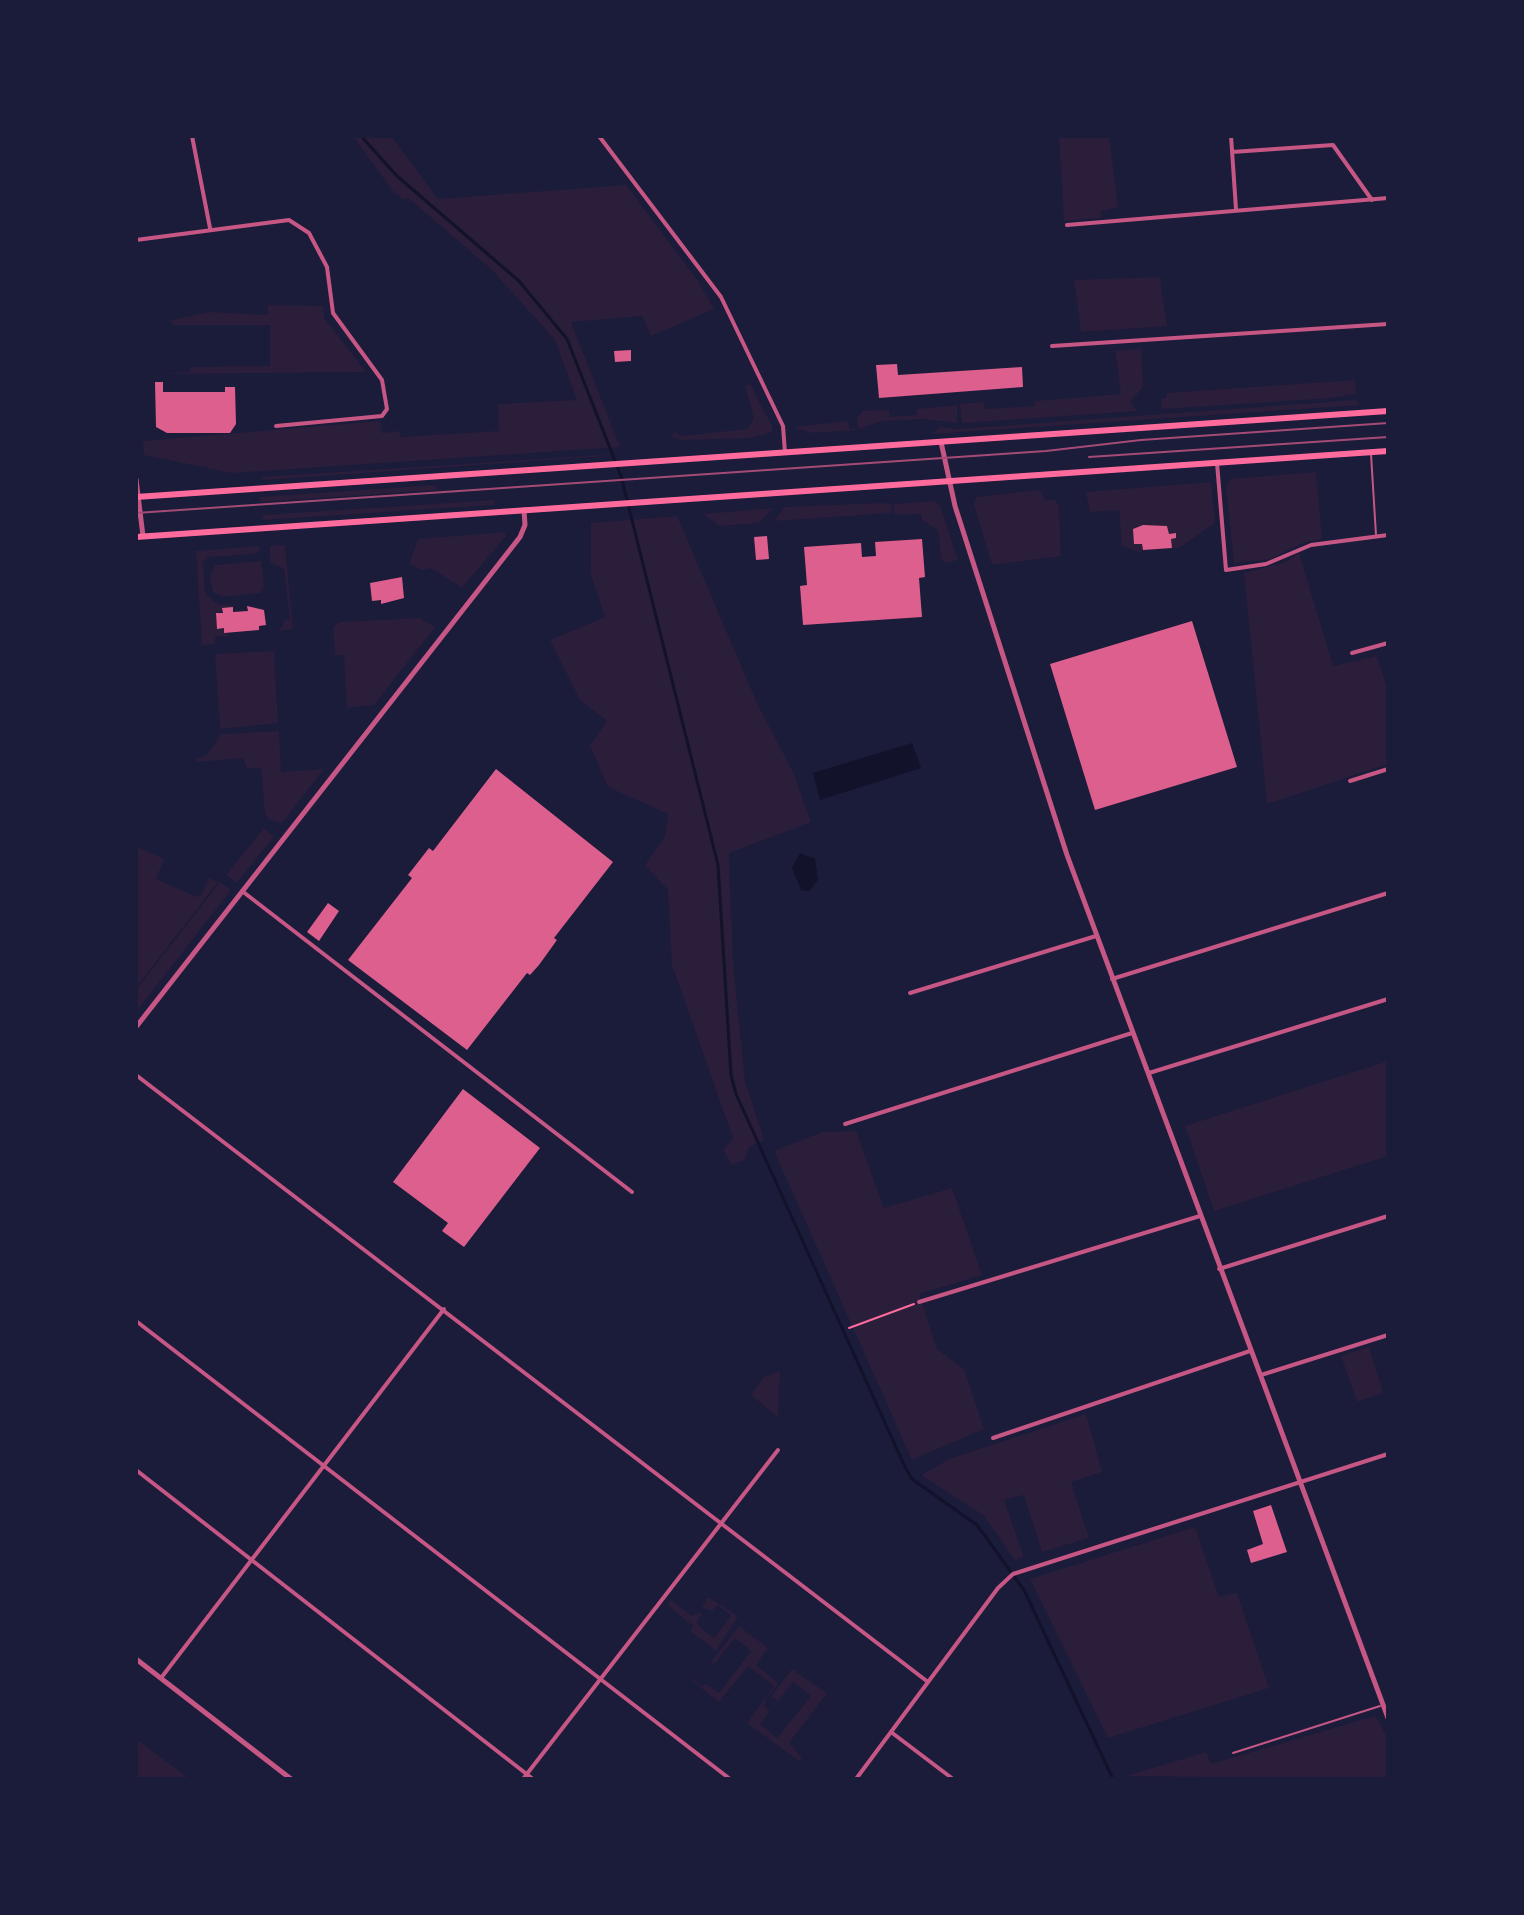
<!DOCTYPE html>
<style>
body{margin:0}
#map{position:relative;width:1524px;height:1915px;overflow:hidden;background:#1b1b3a;font-family:"Crimson Pro",serif}
canvas{display:block}
.frame{position:absolute;inset:0;border:138px solid #1b1b3a;pointer-events:none}
</style>
<div id="map">
<canvas width="1524" height="1915"></canvas>
<div class="frame"></div>
</div>
<script>
const c = document.querySelector('canvas').getContext('2d');
c.lineJoin = 'round';
function fillPath(path, color) {
  c.fillStyle = color;
  c.fill(path, 'evenodd');
}
function shape(rows) {
  const path = new Path2D();
  for (const r of rows) {
    path.moveTo(r[0], r[1]);
    for (let i = 2; i < r.length; i += 2) path.lineTo(r[i], r[i + 1]);
  }
  return path;
}
function stroke(path, color, width, dash) {
  c.strokeStyle = color;
  c.lineWidth = width;
  c.lineCap = dash ? 'butt' : 'round';
  c.setLineDash(dash || []);
  c.stroke(path);
}
fillPath(shape([
 [353,136,391,136,438,199,626,185,698,281,714,309,651,336,642,316,571,322,620,447,232,473,144,455,143,441,380,421,382,433,400,431,401,437,499,431,498,404,577,400,555,340,492,270,408,198,403,199,392,190],
 [1059,136,1109,136,1118,207,1101,211,1101,218,1064,221],
 [1160,277,1167,326,1081,332,1074,280],
 [268,305,323,306,324,318,366,372,148,374,190,372,190,367,270,366,270,325,172,325,171,320,210,312,268,315],
 [1141,348,1143,387,1130,402,1137,411,962,423,960,404,983,402,985,409,1035,406,1035,401,1121,394,1115,351],
 [1355,380,1356,394,1332,398,1162,409,1161,399,1166,398,1167,393],
 [750,384,773,428,772,432,751,438,681,440,672,437,674,431,681,436,747,429,754,419,745,386],
 [1356,400,1360,405,932,434,940,427,958,429],
 [957,405,957,423,923,419,882,421,856,430,812,433,794,427,848,421,850,429,858,429,857,418,863,411,889,410,890,417,916,415,917,409],
 [604,455,605,456,263,480,262,477],
 [1316,472,1322,539,1305,542,1270,559,1234,563,1226,487,1230,479],
 [1211,482,1215,523,1179,548,1172,548,1171,539,1176,534,1169,534,1167,526,1135,526,1134,544,1142,544,1142,553,1122,546,1119,510,1090,512,1086,492],
 [435,485,438,490,260,502,259,497],
 [1040,490,1045,500,1055,500,1059,506,1061,556,992,565,974,505,976,497],
 [494,500,494,505,263,520,262,515],
 [935,501,940,505,958,560,946,563,941,560,938,530,922,520,921,514,895,515,894,504],
 [880,503,891,504,892,513,774,521,785,507],
 [774,508,758,523,720,526,703,514],
 [677,516,757,703,793,772,811,822,729,853,733,962,745,1081,764,1140,749,1147,745,1160,732,1165,723,1150,733,1138,672,965,668,890,645,865,665,836,668,814,608,787,590,746,607,721,580,700,550,640,605,617,591,575,591,523],
 [505,532,505,537,462,588,431,568,422,570,409,564,418,539],
 [285,545,293,629,274,631,283,627,283,621,290,619,284,569,270,562,270,546],
 [259,546,260,551,253,554,209,557,203,562,205,593,217,604,236,606,216,613,217,628,224,628,229,636,215,637,215,644,202,645,196,551],
 [1299,553,1333,666,1377,656,1388,692,1388,764,1267,804,1244,573,1285,562],
 [261,561,264,586,260,593,223,597,213,592,210,577,215,565],
 [420,618,435,627,374,705,347,708,344,655,335,655,333,627,339,622],
 [274,651,278,723,220,729,215,654],
 [279,731,281,772,324,769,282,823,270,820,265,814,261,768,247,768,243,758,197,762,196,758,206,756,221,734],
 [264,828,274,836,237,883,226,875],
 [136,846,164,859,156,879,197,897,201,895,209,878,218,882,136,988],
 [220,882,231,890,136,1012,136,990],
 [1388,1061,1388,1156,1214,1211,1185,1126],
 [856,1131,884,1208,952,1188,982,1275,919,1294,937,1349,964,1369,984,1429,912,1460,774,1151,822,1132],
 [1369,1347,1383,1393,1357,1402,1341,1356],
 [780,1371,778,1417,751,1395,764,1377],
 [1086,1414,1102,1472,1071,1482,1089,1538,1042,1552,1024,1495,1004,1500,1024,1557,1015,1560,983,1515,921,1475,949,1459],
 [1195,1527,1219,1597,1237,1593,1269,1688,1108,1738,1030,1579],
 [708,1597,738,1616,716,1651,690,1631,693,1626,667,1605,671,1600,692,1616,699,1612,702,1614,697,1621,700,1627,714,1638,731,1616,718,1605,712,1611,702,1608],
 [739,1626,768,1648,756,1665,778,1683,766,1699,764,1706,770,1711,760,1724,777,1738,811,1696,793,1682,778,1701,771,1696,792,1669,827,1693,789,1743,802,1758,799,1761,747,1723,774,1686,748,1666,719,1702,693,1682,701,1671,695,1682,702,1687,705,1683,719,1693,751,1651,735,1638,714,1664,711,1662],
 [1375,1716,1388,1738,1388,1779,1126,1776,1206,1752,1211,1764],
 [136,1739,190,1779,136,1779]
]), '#2a1e3b');
fillPath(shape([
 [912,743,921,768,820,800,813,773],
 [800,853,815,859,818,880,809,891,801,890,792,868]
]), '#12122b');
stroke(shape([
 [361,136,397,176,519,281,567,339,621,476,718,865,731,1075,736,1094,905,1467,912,1479,977,1525,1024,1590,1113,1779]
]), '#12122b', 3);
fillPath(shape([
 [631,350,631,361,615,362,614,351],
 [897,364,898,375,1022,367,1023,387,879,398,876,365],
 [155,382,163,382,163,392,225,392,225,387,235,387,236,424,230,433,167,433,156,427],
 [1143,525,1167,526,1169,534,1176,533,1176,538,1171,539,1172,548,1143,550,1142,544,1134,544,1133,529],
 [767,536,769,559,756,560,754,537],
 [922,539,925,577,919,578,922,617,803,625,800,586,807,585,804,547,861,543,862,557,876,556,875,542],
 [402,577,404,598,381,604,381,600,372,601,370,583],
 [247,606,264,610,266,625,259,626,259,630,224,633,224,628,217,629,216,613,223,613,222,608,233,607,233,612,248,611],
 [1192,621,1237,767,1095,810,1050,664],
 [496,769,613,862,554,938,557,940,539,965,530,975,527,973,467,1050,348,960,412,878,408,875,429,848,433,851],
 [328,903,339,911,319,941,307,932],
 [463,1089,540,1148,464,1247,442,1231,448,1223,393,1182],
 [1271,1505,1287,1552,1251,1563,1247,1550,1263,1544,1253,1511]
]), '#dd5f8e');
stroke(shape([
 [849,1328,914,1304]
]), '#ff6b9d', 2);
stroke(shape([
 [1371,454,1376,535],
 [1233,1753,1380,1706]
]), '#c65784', 2);
stroke(shape([
 [192,136,210,228],
 [599,136,721,297,783,426,785,453],
 [1231,136,1236,209],
 [1232,152,1333,145,1372,200],
 [1067,225,1388,198],
 [136,240,289,220,309,233,327,267,333,313,382,380,387,409,382,416,276,426],
 [1052,346,1388,324],
 [1217,463,1226,570,1266,564,1311,545,1388,535],
 [1352,653,1388,643],
 [1350,781,1388,769],
 [242,891,632,1192],
 [1112,979,1388,893],
 [910,993,1096,936],
 [1149,1073,1388,999],
 [136,1075,928,1682],
 [845,1124,1132,1033],
 [1219,1269,1388,1216],
 [919,1302,1200,1216],
 [136,1321,730,1779],
 [1261,1375,1388,1335],
 [993,1438,1250,1351],
 [136,1470,533,1779],
 [161,1678,444,1309],
 [891,1732,953,1779],
 [523,1779,778,1450],
 [856,1779,998,1588,1013,1574,1388,1454]
]), '#c65784', 4);
stroke(shape([
 [941,442,955,506,1067,855,1388,1718],
 [136,479,143,536],
 [136,1027,520,537,525,525,524,510],
 [136,1659,291,1779]
]), '#c65784', 5);
stroke(shape([
 [136,497,1388,411],
 [136,537,1388,451]
]), '#ff6b9d', 6);
stroke(shape([
 [1089,457,1388,437],
 [136,513,1046,451,1141,440,1388,423]
]), '#a44b75', 2);
</script>
